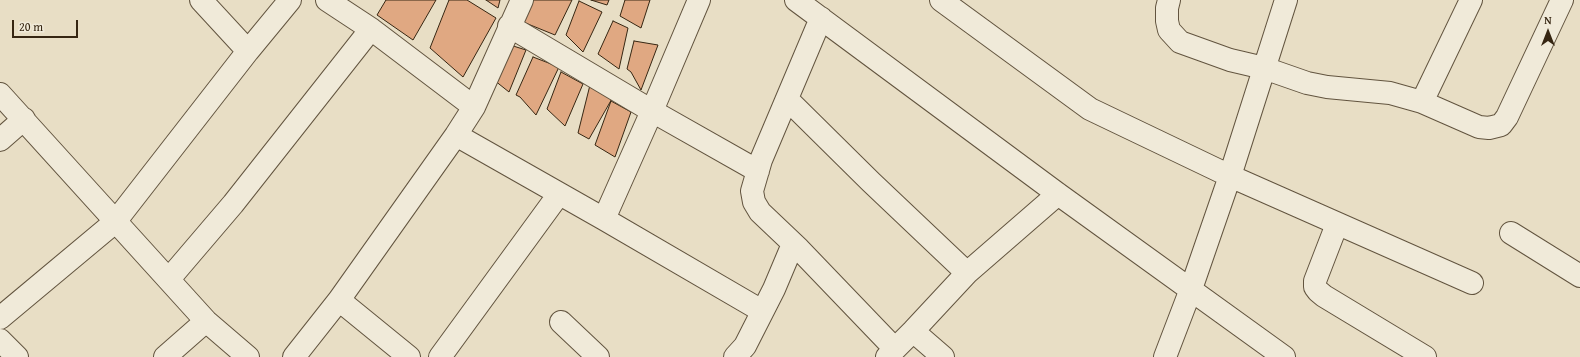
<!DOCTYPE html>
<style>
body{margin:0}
#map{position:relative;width:1580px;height:357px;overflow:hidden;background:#e8dec5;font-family:"Gentium Book Plus",serif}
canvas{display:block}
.north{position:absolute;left:1528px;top:12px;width:40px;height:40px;-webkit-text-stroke:3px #f0ead9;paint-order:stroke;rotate:0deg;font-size:11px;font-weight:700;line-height:16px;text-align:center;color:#362612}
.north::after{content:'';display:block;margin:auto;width:14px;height:18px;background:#362612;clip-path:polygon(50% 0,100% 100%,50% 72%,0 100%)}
.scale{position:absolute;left:12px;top:20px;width:66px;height:18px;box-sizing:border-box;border:2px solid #362612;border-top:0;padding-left:5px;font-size:12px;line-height:14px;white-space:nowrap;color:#362612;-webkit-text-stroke:3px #f0ead9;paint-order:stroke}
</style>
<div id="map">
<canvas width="1580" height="357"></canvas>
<div class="north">N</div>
<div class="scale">20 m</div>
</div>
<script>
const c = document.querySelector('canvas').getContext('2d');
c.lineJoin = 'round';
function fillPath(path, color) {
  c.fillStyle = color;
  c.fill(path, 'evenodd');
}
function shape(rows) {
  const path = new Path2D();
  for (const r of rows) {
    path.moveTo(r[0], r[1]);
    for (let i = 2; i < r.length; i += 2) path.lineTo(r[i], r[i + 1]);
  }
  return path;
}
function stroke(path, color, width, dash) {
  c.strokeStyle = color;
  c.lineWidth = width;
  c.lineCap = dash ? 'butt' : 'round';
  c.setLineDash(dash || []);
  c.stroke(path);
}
const building = shape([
 [386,0,436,0,413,40,377,15,386,0],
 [449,0,467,0,496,18,463,77,430,48,449,0],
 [486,0,500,0,498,8,486,0],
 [532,0,572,0,555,35,523,22,532,0],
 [591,0,609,0,607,5,591,0],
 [625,0,650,0,641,28,620,16,625,0],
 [579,1,602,12,583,52,566,35,579,1],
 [613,21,628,28,619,69,598,54,613,21],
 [634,41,658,45,641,90,631,72,627,69,634,41],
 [510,45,526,50,509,92,494,80,510,45],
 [533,57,559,67,536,115,520,97,516,95,533,57],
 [561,72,583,84,565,126,547,109,561,72],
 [590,85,613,97,589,139,578,133,590,85],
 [611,101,631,112,615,157,595,145,611,101]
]);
fillPath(building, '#e0a882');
stroke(building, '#362612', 1);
const minor = shape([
 [201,0,248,51],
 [327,0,371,29,474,107],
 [796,0,1058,194,1284,357],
 [941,0,1090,109,1230,176,1472,283],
 [1169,0,1167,8,1167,21,1169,30,1180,42,1230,60,1264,68,1307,83,1327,87,1390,93,1422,102,1479,127,1489,128,1501,125,1507,117,1562,0],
 [821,18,761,160,752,191,754,202,760,212,799,249,895,349],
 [509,26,652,111,758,171],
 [0,94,206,321,248,357],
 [787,99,871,182,967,273],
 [1422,102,1471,0],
 [456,135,604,219,762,311],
 [0,140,24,119],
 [604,219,652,111,699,0],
 [1337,224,1315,281,1315,287,1318,291,1324,296,1425,357],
 [1511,233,1580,276],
 [169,279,233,204,371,29],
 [339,300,409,357],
 [0,318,115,222,248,51,290,0],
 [561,322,598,357],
 [913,331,943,357],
 [0,340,17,357],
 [165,357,206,321],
 [294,357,339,300,456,135,474,107,522,0],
 [440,357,559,194],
 [735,357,745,346,774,289,793,244],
 [887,357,913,331,967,273,1058,194],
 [1165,357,1191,289,1230,176,1286,0]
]);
stroke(minor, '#62543f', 24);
stroke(minor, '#f0ead9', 22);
</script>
